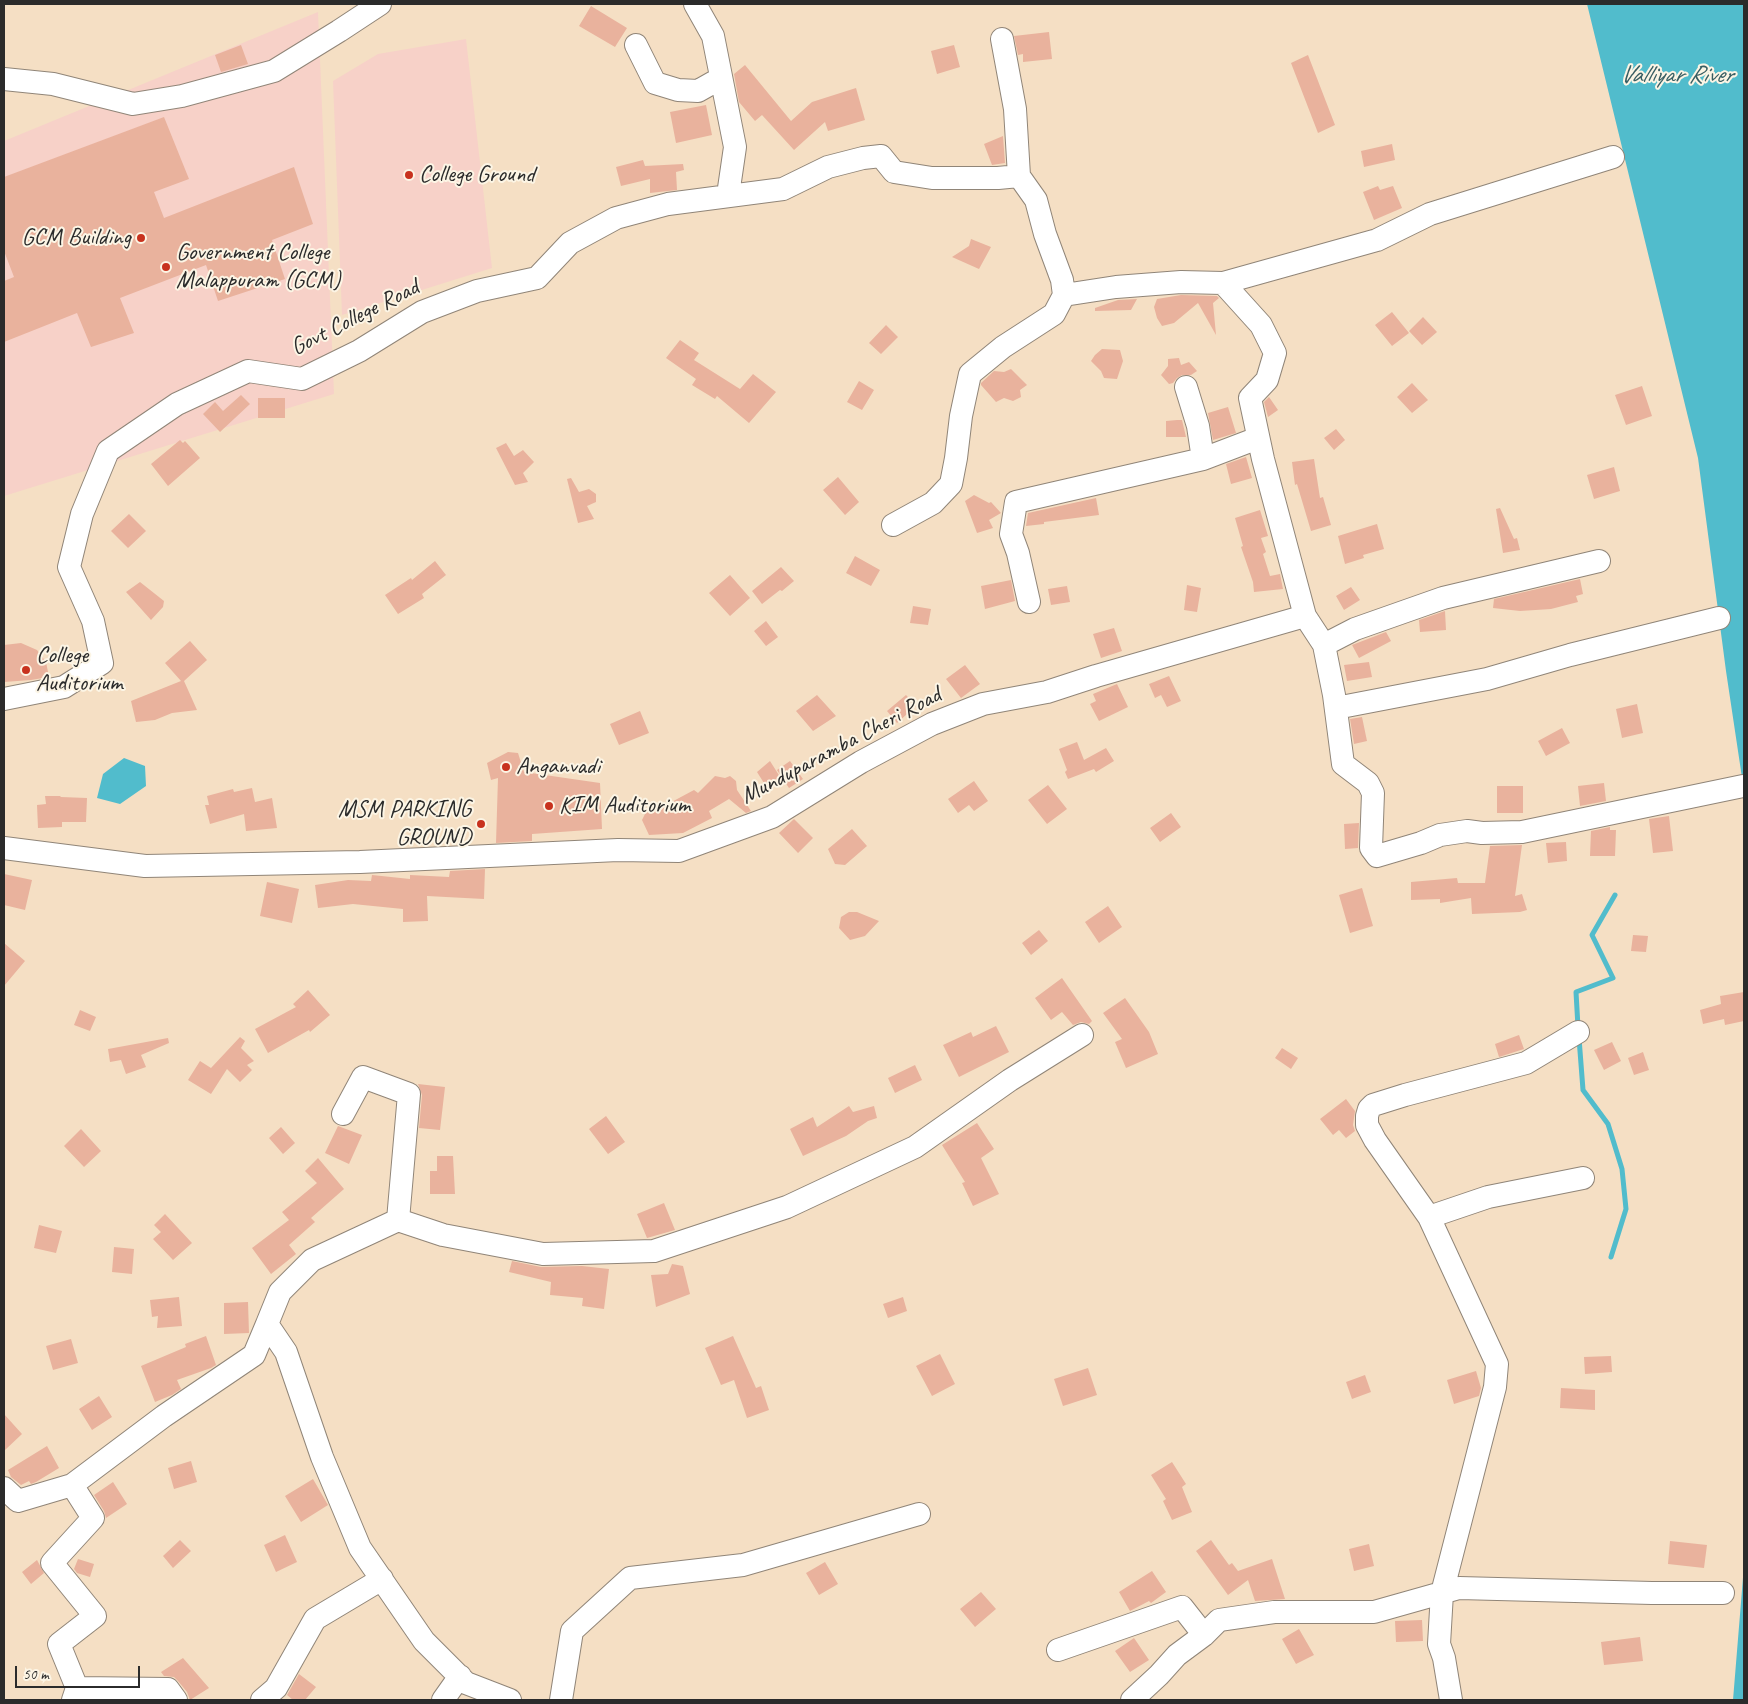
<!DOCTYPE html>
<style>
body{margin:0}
#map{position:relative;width:1748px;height:1704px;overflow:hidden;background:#f5dfc4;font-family:Caveat,sans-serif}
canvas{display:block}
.frame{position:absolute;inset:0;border:5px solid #2b2b2b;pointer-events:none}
.scale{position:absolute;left:15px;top:1666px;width:125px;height:22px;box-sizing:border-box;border:2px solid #2b2b2b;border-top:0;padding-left:6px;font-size:15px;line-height:18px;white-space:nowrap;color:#2b2b2b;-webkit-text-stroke:4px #fcf5e5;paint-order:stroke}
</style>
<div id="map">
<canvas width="1748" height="1704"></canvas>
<div class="frame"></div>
<div class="scale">50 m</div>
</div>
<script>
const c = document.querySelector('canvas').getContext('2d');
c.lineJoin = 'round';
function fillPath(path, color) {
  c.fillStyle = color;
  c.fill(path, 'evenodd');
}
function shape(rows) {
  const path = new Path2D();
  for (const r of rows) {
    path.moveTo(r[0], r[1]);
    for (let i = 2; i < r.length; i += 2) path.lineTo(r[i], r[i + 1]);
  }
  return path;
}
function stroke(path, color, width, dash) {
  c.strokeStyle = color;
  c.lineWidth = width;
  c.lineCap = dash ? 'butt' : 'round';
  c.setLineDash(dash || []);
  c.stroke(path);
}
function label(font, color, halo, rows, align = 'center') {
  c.font = font + ' Caveat,sans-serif';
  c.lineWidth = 4;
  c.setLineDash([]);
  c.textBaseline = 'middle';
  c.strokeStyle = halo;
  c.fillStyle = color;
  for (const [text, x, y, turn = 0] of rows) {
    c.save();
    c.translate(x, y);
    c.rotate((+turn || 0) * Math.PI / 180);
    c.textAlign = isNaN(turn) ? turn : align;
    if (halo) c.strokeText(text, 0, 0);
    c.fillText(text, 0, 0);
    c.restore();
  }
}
fillPath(shape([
 [318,12,334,394,4,496,4,141],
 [466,39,492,268,342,315,333,81,378,54]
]), '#f7d1c8');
fillPath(shape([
 [1587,4,1744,4,1744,791,1726,671,1698,458],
 [124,758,145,766,146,786,120,804,97,798,103,774],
 [1744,1565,1744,1700,1733,1700,1742,1590]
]), '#51bccc');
stroke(shape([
 [1578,1027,1576,992,1613,978,1592,935,1615,895],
 [1579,1038,1583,1090,1608,1124,1622,1169,1626,1209,1611,1257]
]), '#51bccc', 5);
fillPath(shape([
 [591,6,627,28,615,47,579,26],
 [1049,32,1052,59,1023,62,1023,54,1018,55,1014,36],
 [241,45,248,64,221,72,215,55],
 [954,45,960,67,937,74,931,51],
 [1308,55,1335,125,1318,133,1291,63],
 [745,65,791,121,812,102,856,88,865,120,828,131,825,122,794,150,762,115,755,121,739,102,734,74],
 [706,105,712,135,676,143,670,112],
 [164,117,189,179,154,192,164,218,294,167,313,224,272,240,285,279,218,301,206,265,120,298,134,333,91,347,77,313,4,342,4,281,14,277,4,251,4,177],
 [1003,136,1005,163,992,165,984,144],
 [1392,144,1395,160,1364,167,1361,151],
 [643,160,645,166,683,164,684,170,676,172,677,190,650,193,650,179,621,186,616,167],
 [1378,186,1380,190,1393,186,1402,208,1374,220,1363,192],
 [971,239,991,247,979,269,952,257,969,246],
 [1181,295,1217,296,1219,298,1213,303,1216,335,1198,303,1174,323,1162,326,1157,318,1154,307,1157,299],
 [1137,299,1131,310,1095,311,1095,308,1118,300],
 [1392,312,1409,333,1392,346,1375,325],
 [1423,317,1437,332,1422,345,1409,331],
 [886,325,898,337,881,354,869,343],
 [680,340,699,353,694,360,740,389,753,374,776,392,749,423,717,396,715,399,692,385,696,379,666,358],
 [1102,349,1120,350,1123,361,1117,379,1104,378,1101,371,1091,361,1095,355],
 [1179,358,1181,365,1189,362,1197,371,1191,375,1182,375,1177,378,1173,383,1169,384,1161,375,1168,366,1168,359],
 [1011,369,1027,385,1020,390,1021,397,1013,401,1004,398,996,402,981,385,981,383,994,371,1004,372],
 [859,381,874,390,862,410,847,402],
 [1412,383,1428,400,1412,413,1397,397],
 [1642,386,1652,416,1626,425,1615,395],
 [241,395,250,404,220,432,203,414,215,402,223,411],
 [1269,397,1278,410,1268,417,1264,402],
 [258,398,285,398,285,418,258,418],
 [1228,407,1236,433,1213,440,1208,413],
 [1177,420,1182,420,1186,437,1166,437,1166,421],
 [1336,429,1345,440,1334,450,1324,438],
 [180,440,183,443,185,441,200,458,168,486,151,464],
 [506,443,514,456,523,450,534,462,523,473,528,482,515,485,496,448],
 [1246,457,1252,478,1231,484,1226,464],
 [1314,459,1320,498,1323,497,1331,525,1311,531,1297,484,1295,485,1292,462],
 [1614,467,1620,491,1594,499,1587,475],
 [838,477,859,502,845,515,823,490],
 [571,478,579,492,589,489,596,494,596,502,587,506,594,519,578,523,567,479],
 [974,495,989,503,991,502,1001,513,989,520,993,528,977,533,965,501],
 [1096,498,1099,515,1044,522,1044,524,1026,526,1028,513],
 [1500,508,1514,539,1517,538,1520,550,1503,553,1496,509],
 [1260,510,1268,536,1261,538,1266,552,1263,554,1270,576,1280,574,1283,589,1254,592,1253,582,1241,547,1243,546,1235,518],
 [129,514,146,531,128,548,111,531],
 [1377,524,1384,549,1363,555,1364,558,1345,564,1338,536],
 [855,556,880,570,871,586,846,573],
 [435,561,446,575,422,594,424,598,398,614,385,595,411,578,412,580],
 [781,567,794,581,782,591,780,590,762,604,752,591],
 [730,575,750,598,730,616,709,593],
 [1580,579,1583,594,1576,596,1578,602,1551,609,1520,611,1493,608,1494,599],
 [1011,580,1015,601,985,609,981,586],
 [140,582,164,601,163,607,151,620,126,592],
 [1187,585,1201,588,1197,612,1184,610],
 [1067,586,1070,602,1051,605,1048,589],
 [1351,587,1360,600,1344,610,1336,596],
 [913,606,931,609,928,625,910,623],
 [1445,611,1446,630,1420,632,1419,620],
 [766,621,778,637,766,646,754,631],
 [1114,628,1122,651,1101,658,1093,634],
 [1386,632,1391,641,1359,658,1352,645],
 [190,641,207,660,184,681,197,710,172,713,155,720,136,722,131,701,181,681,165,663],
 [21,643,37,650,46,662,49,677,31,680,4,682,4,645],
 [1369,662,1372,677,1347,681,1344,665],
 [965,665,980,684,961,698,946,679],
 [1169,676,1181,701,1167,707,1161,695,1155,698,1149,684],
 [1117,684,1128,707,1099,721,1090,704,1096,701,1093,694],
 [817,695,836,716,813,731,796,711],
 [906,695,916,706,897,723,887,711],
 [1637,704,1643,733,1622,738,1616,709],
 [640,711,649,733,619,745,610,724],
 [1362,717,1367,741,1354,744,1350,719],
 [1562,728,1570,743,1546,756,1538,741],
 [1077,742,1084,760,1106,748,1114,761,1096,772,1094,769,1068,779,1065,772,1067,770,1059,749],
 [508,752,518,753,524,772,600,783,602,829,532,834,532,841,496,843,498,778,491,780,487,763],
 [770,761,782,780,769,791,757,772],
 [790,761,803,779,789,788,777,770],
 [715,776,725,778,730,776,736,781,737,790,751,811,746,813,729,799,709,811,712,818,683,833,649,835,642,820,646,812,664,804,666,805,694,790,698,793],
 [974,781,988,801,974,811,969,805,958,813,948,799],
 [1604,783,1606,801,1580,806,1578,786],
 [1048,785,1067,809,1047,824,1028,800],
 [1497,786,1523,786,1523,813,1497,813],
 [252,788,255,802,272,798,277,828,246,831,244,814,210,824,205,805,209,805,207,796,233,789,234,792],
 [45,796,60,796,61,797,87,798,86,822,62,822,62,827,38,828,37,805,46,804],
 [1171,813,1181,827,1160,842,1150,828],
 [1669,816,1673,851,1653,853,1649,819],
 [794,819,813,838,798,853,779,833],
 [1359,823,1358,848,1345,849,1344,824],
 [1610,827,1610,830,1616,830,1615,856,1590,856,1591,831],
 [852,829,867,846,845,865,835,864,828,849],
 [1566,842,1567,861,1548,863,1546,843],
 [1522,845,1515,896,1522,894,1527,910,1520,912,1472,914,1471,898,1440,903,1440,899,1411,900,1411,882,1457,878,1458,883,1485,883,1490,846],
 [485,869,484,899,427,896,428,921,403,922,403,909,353,904,318,908,315,885,348,880,371,881,372,875,410,879,410,875,449,877,450,871],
 [4,874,32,880,25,910,4,905],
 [267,882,299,889,292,923,260,916],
 [1362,888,1373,926,1350,933,1339,895],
 [1108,906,1122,927,1099,943,1085,922],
 [849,912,857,912,879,921,865,936,850,940,839,928,841,917],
 [1039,930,1048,941,1031,955,1022,943],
 [1633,935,1648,936,1646,952,1631,951],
 [4,943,25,961,4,986],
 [1062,978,1092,1021,1089,1024,1081,1022,1073,1025,1062,1012,1051,1020,1035,998],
 [308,990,330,1015,310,1032,309,1030,268,1053,255,1029,296,1007,293,1004],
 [1744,992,1744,1021,1725,1025,1724,1019,1703,1024,1700,1010,1721,1004,1720,996],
 [1125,998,1149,1032,1158,1054,1126,1068,1115,1042,1122,1039,1103,1013],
 [80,1010,96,1017,90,1031,74,1025],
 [996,1026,1009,1052,959,1077,943,1045,971,1032,973,1037],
 [1519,1035,1524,1049,1499,1057,1495,1044],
 [240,1037,245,1041,241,1048,254,1061,247,1065,252,1070,240,1082,227,1069,211,1094,188,1080,200,1061,211,1068],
 [168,1038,169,1043,141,1055,146,1067,126,1074,121,1060,110,1062,108,1049],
 [1612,1042,1621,1061,1604,1070,1594,1050],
 [1282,1048,1298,1058,1291,1069,1275,1058],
 [1643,1052,1649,1070,1634,1075,1628,1058],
 [915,1065,922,1080,895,1093,888,1078],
 [418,1084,445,1087,440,1130,419,1128,422,1095],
 [1346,1099,1355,1111,1353,1125,1355,1131,1346,1138,1339,1130,1333,1135,1320,1119],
 [849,1106,853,1112,874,1106,877,1118,868,1121,846,1136,803,1156,790,1129,813,1117,817,1127],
 [606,1116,625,1142,608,1154,589,1129],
 [977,1123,994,1149,981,1158,999,1194,973,1206,962,1183,965,1182,942,1145],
 [338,1126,362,1135,349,1164,325,1153],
 [281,1127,295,1143,283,1154,269,1138],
 [81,1129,101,1151,84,1167,64,1146],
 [437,1156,453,1156,455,1194,430,1194,430,1171,437,1171],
 [318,1158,344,1189,311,1218,315,1222,289,1245,296,1254,271,1274,252,1248,289,1220,282,1212,317,1183,305,1171],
 [664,1203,675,1230,647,1238,637,1214],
 [165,1214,192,1243,173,1260,153,1239,161,1232,154,1225],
 [39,1225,62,1231,56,1253,34,1248],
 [114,1247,134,1249,132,1274,112,1272],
 [512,1261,541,1267,582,1266,609,1269,604,1309,582,1306,583,1298,550,1295,551,1282,509,1272],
 [672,1264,683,1266,690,1294,656,1307,651,1275,668,1274],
 [179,1297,182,1326,157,1328,158,1316,152,1317,150,1300],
 [903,1297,907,1311,888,1318,883,1304],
 [248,1302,249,1333,224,1334,224,1303],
 [206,1336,216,1365,211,1368,177,1380,181,1389,172,1395,155,1402,141,1366,186,1347,185,1344],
 [733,1336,756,1388,761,1386,769,1410,747,1418,734,1380,721,1385,705,1348],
 [71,1339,78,1363,53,1370,46,1346],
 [940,1354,955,1384,932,1396,916,1366],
 [1611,1356,1612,1372,1585,1374,1584,1357],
 [1088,1368,1097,1395,1063,1406,1054,1379],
 [1476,1371,1481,1388,1479,1396,1454,1404,1447,1380],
 [1365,1375,1371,1392,1352,1399,1346,1382],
 [1561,1388,1595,1390,1595,1410,1560,1408],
 [99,1396,112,1417,92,1430,79,1409],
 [4,1414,22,1434,4,1451],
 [47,1446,59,1468,36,1482,31,1484,29,1481,21,1485,11,1477,8,1470],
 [191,1461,197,1482,174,1489,168,1468],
 [1172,1462,1186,1484,1182,1487,1192,1512,1172,1520,1163,1501,1166,1499,1151,1475],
 [313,1479,328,1505,301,1522,285,1496],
 [113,1482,127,1504,106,1518,104,1511,94,1495],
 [285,1535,297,1562,276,1572,264,1545],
 [180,1540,191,1551,173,1568,163,1556],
 [1211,1540,1229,1565,1232,1563,1238,1571,1272,1559,1285,1599,1255,1601,1248,1580,1228,1595,1196,1551],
 [1670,1541,1707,1545,1704,1568,1668,1564],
 [1369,1544,1374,1566,1354,1571,1349,1549],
 [78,1559,94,1564,90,1577,77,1573,74,1569],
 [37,1560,44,1573,31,1584,22,1572],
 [825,1562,838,1584,819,1595,806,1573],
 [1152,1571,1166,1592,1151,1603,1149,1601,1130,1611,1119,1592],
 [981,1592,996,1609,975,1627,960,1609],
 [1422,1620,1423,1641,1396,1642,1395,1621],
 [1299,1629,1314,1655,1296,1664,1282,1639],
 [1640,1637,1643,1661,1604,1665,1601,1642],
 [1134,1638,1149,1660,1130,1672,1115,1651],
 [183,1658,209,1688,190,1700,187,1692,178,1681,174,1677,164,1676,161,1672],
 [299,1674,316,1687,305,1700,293,1700,287,1695]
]), '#e9b29d');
const minor = shape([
 [695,4,713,36,735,147,728,195],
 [1002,39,1015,109,1019,176],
 [636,45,655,83,678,90,698,91,721,78],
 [4,79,53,84,133,104,182,96,274,71,339,31,380,4],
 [1223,283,1377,240,1430,214,1613,157],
 [1186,387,1198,426,1203,459],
 [893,525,933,503,951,484,956,458,961,416,970,374,1003,347,1054,314,1064,295],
 [1029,602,1018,553,1011,534,1016,502,1203,459,1258,438],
 [1324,645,1355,629,1443,598,1599,561],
 [4,699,64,687,102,663,93,621,69,567,82,514,108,451,177,404,248,371,302,379,359,351,422,312,477,291,537,278,570,243,616,218,668,204,783,189,828,167,863,158,881,156,894,172,932,178,998,178,1019,176,1036,200,1045,234,1062,280,1064,295,1116,287,1181,282,1223,283,1261,325,1275,353,1267,380,1250,398,1263,459,1305,616,1324,645,1334,695,1343,764,1368,783,1373,793,1371,848,1377,856,1421,843,1440,835,1467,831,1482,833,1522,832,1743,786],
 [1336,708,1487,679,1570,655,1719,618],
 [4,848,145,866,360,862,618,850,679,851,772,817,861,762,932,724,983,704,1047,692,1096,676,1305,616],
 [343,1114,363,1077,409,1094,398,1220],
 [1429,1217,1488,1197,1583,1178],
 [72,1485,164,1416,254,1355,267,1324],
 [4,1488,18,1501,72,1485,93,1518,52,1563,95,1616,59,1644,77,1688],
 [1058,1650,1182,1607,1204,1635,1219,1620,1274,1612,1374,1612,1459,1588,1652,1593,1723,1593],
 [73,1700,77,1688,168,1689,176,1700],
 [262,1700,276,1688,315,1619,382,1579],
 [443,1700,460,1676],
 [510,1700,466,1683,424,1641,360,1548,322,1457,286,1352,267,1324,280,1292,312,1260,398,1220,443,1235,543,1254,654,1251,787,1207,915,1147,1010,1080,1082,1035],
 [561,1700,572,1631,630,1578,743,1565,919,1514],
 [1132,1700,1159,1675,1177,1655,1204,1635],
 [1451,1700,1444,1658,1439,1644,1442,1593,1495,1387,1497,1364,1429,1217,1375,1140,1367,1125,1367,1116,1369,1109,1373,1105,1405,1095,1526,1063,1578,1032]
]);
stroke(minor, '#908578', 24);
stroke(minor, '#fff', 22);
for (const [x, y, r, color] of [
 [409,175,5,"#c8321e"],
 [141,238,5,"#c8321e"],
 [166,267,5,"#c8321e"],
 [26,670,5,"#c8321e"],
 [506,767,5,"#c8321e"],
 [549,806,5,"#c8321e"],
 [481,824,5,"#c8321e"]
]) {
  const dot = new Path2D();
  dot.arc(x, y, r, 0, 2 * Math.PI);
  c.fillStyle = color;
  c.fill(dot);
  stroke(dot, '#fcf5e5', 2);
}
label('24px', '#2b2b2b', '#fcf5e5', [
 ["College Ground",419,175],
 ["GCM Building",131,238,"right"],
 ["Government College",176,253],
 ["Malappuram (GCM)",176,281],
 ["College",36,656],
 ["Auditorium",36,684],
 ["Anganvadi",516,767],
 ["KIM Auditorium",559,806],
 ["MSM PARKING",471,810,"right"],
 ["GROUND",471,838,"right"]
], 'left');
label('24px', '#2b2b2b', '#fcf5e5', [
 ["Govt College Road",355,318,-27],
 ["Munduparamba Cheri Road",841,746,-28]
]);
label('italic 25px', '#385e63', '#fcf5e5', [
 ["Valliyar River",1676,75]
]);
</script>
